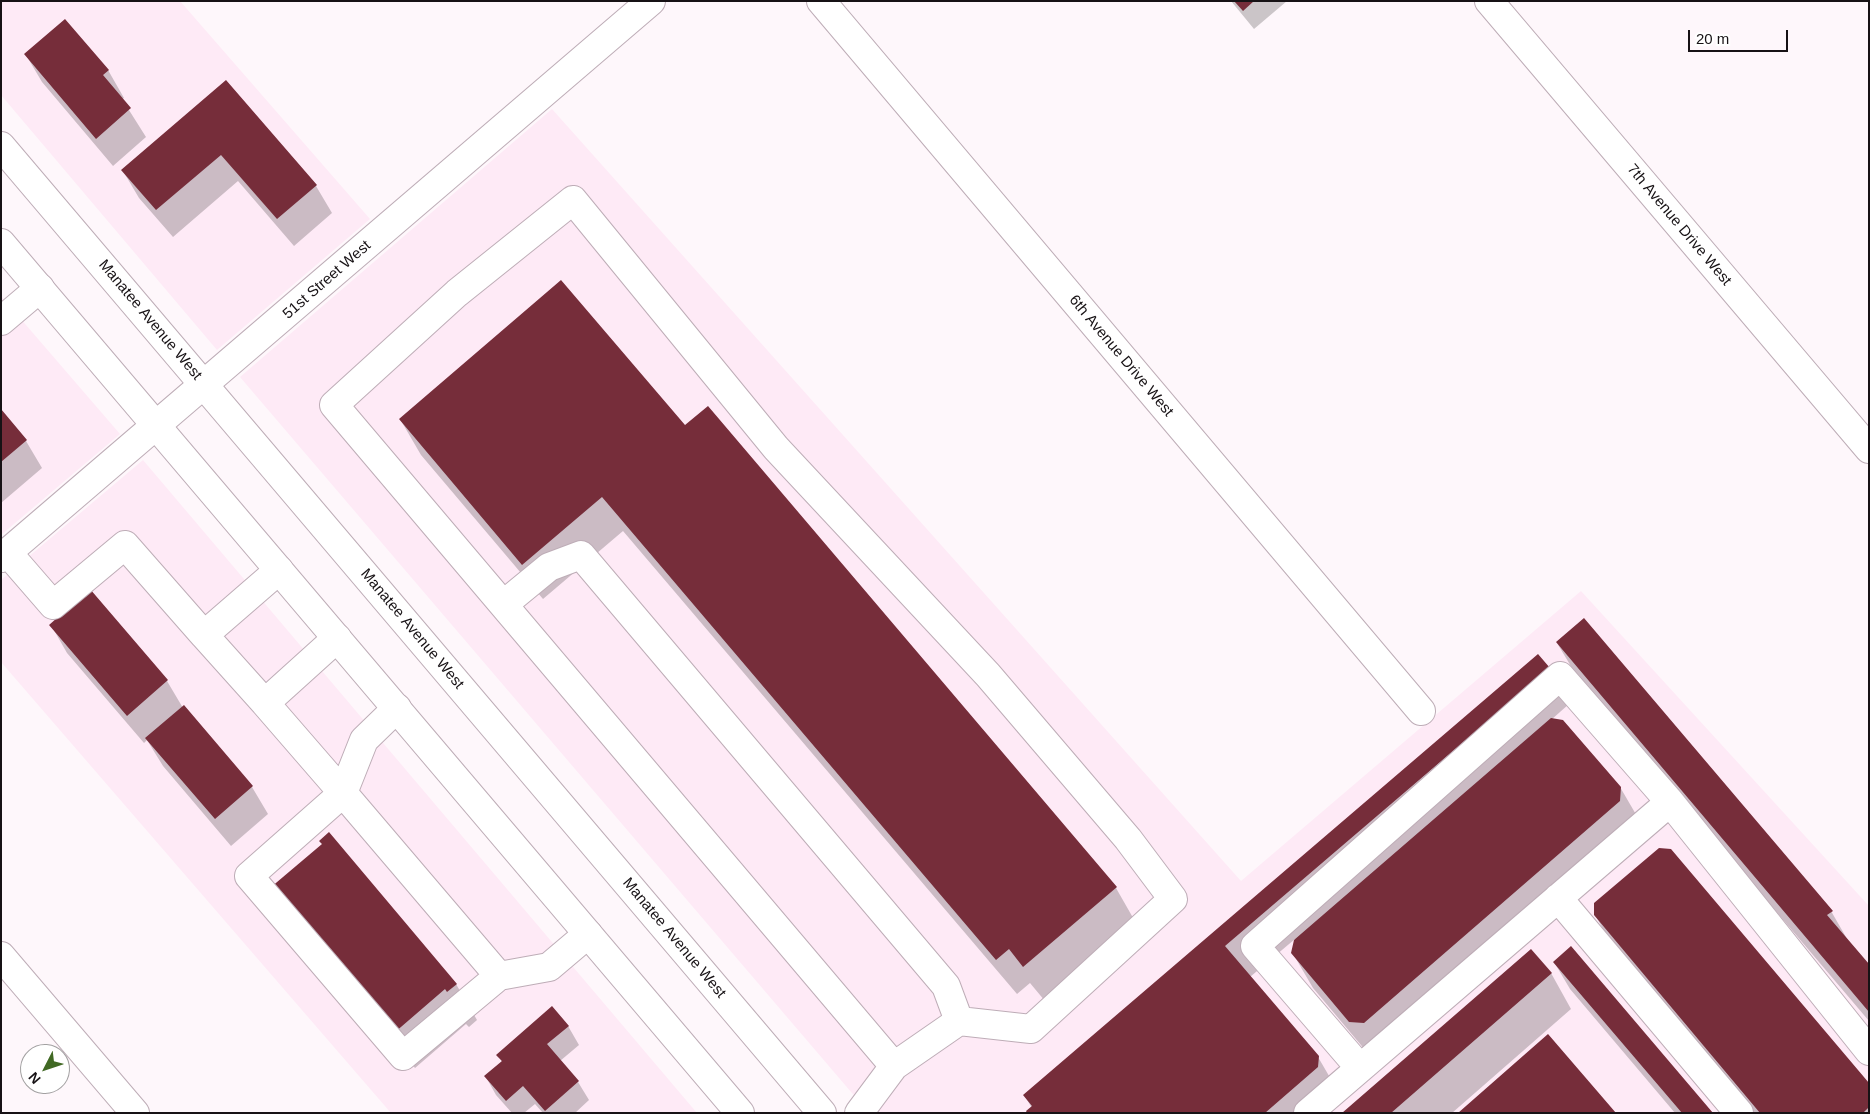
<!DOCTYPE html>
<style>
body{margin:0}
#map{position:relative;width:1870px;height:1114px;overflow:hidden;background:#fef7fb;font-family:Helvetica,sans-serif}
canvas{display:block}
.frame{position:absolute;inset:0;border:2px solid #171215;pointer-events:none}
.north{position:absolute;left:20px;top:1044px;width:50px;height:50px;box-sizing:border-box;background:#fff;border:1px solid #a2a0a1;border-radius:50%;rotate:229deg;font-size:14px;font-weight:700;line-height:20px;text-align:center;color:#171215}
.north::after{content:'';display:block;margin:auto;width:18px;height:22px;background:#416924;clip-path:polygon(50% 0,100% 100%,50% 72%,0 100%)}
.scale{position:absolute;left:1688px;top:30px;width:100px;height:22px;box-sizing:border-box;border:2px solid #171215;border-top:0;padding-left:6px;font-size:15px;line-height:18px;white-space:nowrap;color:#171215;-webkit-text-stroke:4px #fff;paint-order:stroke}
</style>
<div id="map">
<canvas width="1870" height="1114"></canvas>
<div class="frame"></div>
<div class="north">N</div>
<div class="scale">20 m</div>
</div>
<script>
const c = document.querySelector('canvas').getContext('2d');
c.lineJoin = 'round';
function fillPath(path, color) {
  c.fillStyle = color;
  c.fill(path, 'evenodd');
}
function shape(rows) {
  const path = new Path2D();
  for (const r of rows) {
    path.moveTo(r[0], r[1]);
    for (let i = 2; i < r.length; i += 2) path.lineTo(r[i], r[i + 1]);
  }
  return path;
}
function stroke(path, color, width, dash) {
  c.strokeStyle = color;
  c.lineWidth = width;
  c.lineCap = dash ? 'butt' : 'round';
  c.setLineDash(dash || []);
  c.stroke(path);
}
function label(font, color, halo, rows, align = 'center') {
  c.font = font + ' Helvetica,sans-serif';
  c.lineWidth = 5;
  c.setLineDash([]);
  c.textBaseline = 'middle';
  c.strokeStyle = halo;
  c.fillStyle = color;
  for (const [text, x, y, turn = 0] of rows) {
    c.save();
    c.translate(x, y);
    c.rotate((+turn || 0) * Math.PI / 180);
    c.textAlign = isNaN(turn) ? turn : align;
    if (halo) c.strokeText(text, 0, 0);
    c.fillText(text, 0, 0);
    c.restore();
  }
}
fillPath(shape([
 [1,1,180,1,370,219,217,350,1,95],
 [552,109,1241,881,1581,591,1869,906,1869,1113,869,1113,240,377],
 [1,296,120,434,1,535],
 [143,460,697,1113,391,1113,1,662,1,580]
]), '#feeaf6');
fillPath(shape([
 [1231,1,1287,1,1254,29],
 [26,55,108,70,124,98,122,99,146,137,113,166,42,82],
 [226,82,316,186,332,213,294,246,238,181,173,237,139,198,123,171],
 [708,408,1116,888,1136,923,1045,1001,1030,983,1017,994,623,531,543,599,421,455,400,419,685,427],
 [1,411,26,441,42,468,1,503],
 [90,591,167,681,183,708,252,787,268,814,231,846,163,766,147,740,144,743,67,653,51,625],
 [1557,643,1831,911,1850,944,1869,966,1869,1021,1578,678],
 [1537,656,1569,704,1551,720,1620,787,1641,823,1371,1057,1313,988,1292,952,1295,939,1250,977,1318,1057,1339,1093,1327,1113,1028,1113,1032,1108,1024,1095],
 [323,845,456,984,477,1020,469,1027,466,1024,415,1068,292,924],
 [1595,915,1869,1085,1869,1113,1752,1113,1616,951],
 [1554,962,1711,1113,1675,1113,1570,989],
 [1551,973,1571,1009,1452,1113,1344,1113],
 [568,1026,579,1045,560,1061,578,1082,589,1100,575,1113,543,1113,535,1104,524,1113,512,1113,496,1095,486,1077,502,1062,498,1055]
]), '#0003');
fillPath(shape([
 [1234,1,1254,1,1243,11],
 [65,19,109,70,103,75,131,108,96,139,24,54],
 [226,80,317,185,277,219,221,155,156,210,121,170],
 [561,280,685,425,708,406,1117,887,1023,967,1009,949,996,960,602,497,522,565,399,419],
 [1,409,27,440,1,462],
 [90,589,168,680,127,716,49,625],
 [1584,618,1833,911,1827,915,1869,964,1869,1012,1556,642],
 [1538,654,1550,668,1225,946,1319,1056,1318,1067,1265,1113,1027,1113,1026,1111,1032,1106,1023,1095],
 [184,705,253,786,215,819,145,738],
 [1551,718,1563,720,1621,787,1620,801,1364,1023,1349,1022,1291,953,1294,940],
 [329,832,457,984,447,992,445,989,394,1033,270,888,322,844,319,841],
 [1659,848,1671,849,1869,1083,1869,1107,1863,1113,1760,1113,1594,915,1594,903],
 [1571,946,1713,1113,1682,1113,1553,962],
 [1531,949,1552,973,1391,1113,1342,1113],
 [552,1006,569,1026,547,1044,579,1081,545,1111,523,1086,506,1101,484,1076,502,1061,496,1055],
 [1548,1034,1616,1113,1458,1113]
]), '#762d3a');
const minor = shape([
 [821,1,1421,711],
 [1489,1,1869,449],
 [1,321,40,288],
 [7,552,53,605,125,545,204,635,279,570],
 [1,558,651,1],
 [504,604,549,567,581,555,946,986,959,1021],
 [204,635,265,703],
 [337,638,265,703,343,793,364,740,397,708],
 [1558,898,1739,1113],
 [1,956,135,1113],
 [499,976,403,1056,249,876,343,793,499,976,549,967,588,934],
 [1360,1068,1255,946,1560,676,1670,802,1869,1051],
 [859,1113,894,1066,959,1021,1031,1029,1173,899,1128,839,988,675,776,448,573,200,457,293,334,405,894,1066],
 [1308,1113,1670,802]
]);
const major = shape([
 [1,146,822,1113],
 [1,243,740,1113]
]);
stroke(minor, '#beadb7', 30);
stroke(major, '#beadb7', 30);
stroke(minor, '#fff', 28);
stroke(major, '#fff', 28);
label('15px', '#171215', '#fff', [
 ["7th Avenue Drive West",1679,225,50],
 ["51st Street West",327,280,-41],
 ["Manatee Avenue West",150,320,50],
 ["6th Avenue Drive West",1121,356,50],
 ["Manatee Avenue West",412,629,50],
 ["Manatee Avenue West",674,938,50]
]);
</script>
